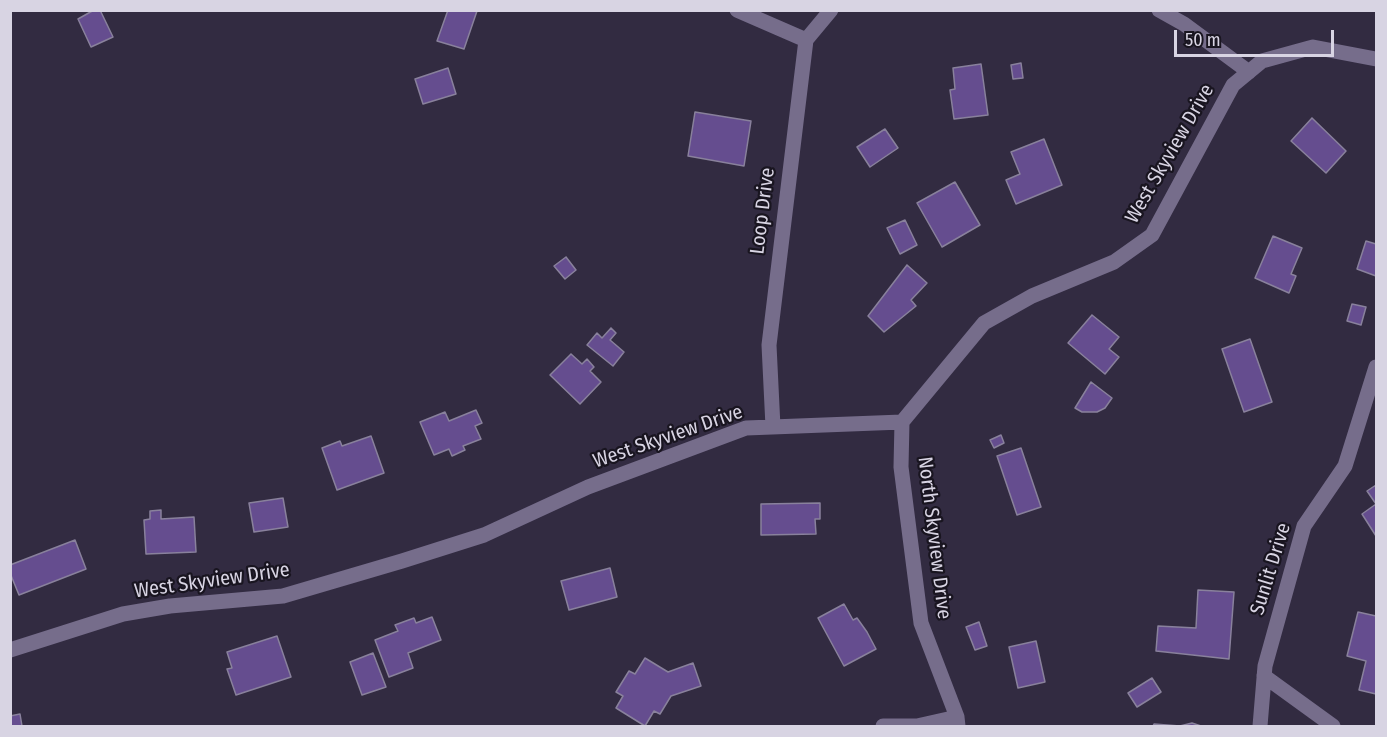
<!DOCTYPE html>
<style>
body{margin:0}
#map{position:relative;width:1387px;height:737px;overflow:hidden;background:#322b41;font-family:"Fira Sans Condensed",sans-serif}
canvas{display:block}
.frame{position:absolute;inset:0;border:12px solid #d8d4e3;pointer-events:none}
.scale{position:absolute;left:1174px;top:30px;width:160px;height:27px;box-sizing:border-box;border:3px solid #d8d4e3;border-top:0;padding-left:8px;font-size:18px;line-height:21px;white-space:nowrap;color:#d8d4e3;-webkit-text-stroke:4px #191520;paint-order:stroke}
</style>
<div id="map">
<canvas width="1387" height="737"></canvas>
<div class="frame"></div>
<div class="scale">50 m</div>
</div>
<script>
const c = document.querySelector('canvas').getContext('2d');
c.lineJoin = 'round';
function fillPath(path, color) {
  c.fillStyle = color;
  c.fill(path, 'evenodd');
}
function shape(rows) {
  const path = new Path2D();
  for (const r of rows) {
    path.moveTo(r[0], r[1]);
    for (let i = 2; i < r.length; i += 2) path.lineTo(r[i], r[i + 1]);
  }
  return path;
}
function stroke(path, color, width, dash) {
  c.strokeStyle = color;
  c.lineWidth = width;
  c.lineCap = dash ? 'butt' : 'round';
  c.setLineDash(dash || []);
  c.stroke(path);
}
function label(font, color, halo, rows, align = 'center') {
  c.font = font + ' "Fira Sans Condensed",sans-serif';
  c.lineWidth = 4.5;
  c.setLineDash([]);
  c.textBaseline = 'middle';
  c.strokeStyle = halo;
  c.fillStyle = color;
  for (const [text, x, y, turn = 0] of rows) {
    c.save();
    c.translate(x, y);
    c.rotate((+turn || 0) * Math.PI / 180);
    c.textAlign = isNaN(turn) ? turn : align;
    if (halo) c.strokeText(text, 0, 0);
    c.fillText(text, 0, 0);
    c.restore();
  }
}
const building = shape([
 [94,10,100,10,113,37,91,47,78,19,94,10],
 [448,10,477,11,464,49,437,41,448,10],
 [1021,63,1023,78,1013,79,1011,65,1021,63],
 [981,64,988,115,954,119,950,90,955,89,953,68,981,64],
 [448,68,456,94,423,104,415,79,448,68],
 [695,112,751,121,744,166,688,156,695,112],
 [1312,118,1346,151,1326,173,1291,141,1312,118],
 [885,129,898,148,870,167,857,147,885,129],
 [1044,139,1062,185,1016,204,1006,180,1020,174,1011,152,1044,139],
 [955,182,980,225,942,247,917,203,955,182],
 [905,220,917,245,900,254,887,228,905,220],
 [1273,236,1302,248,1291,274,1296,276,1289,293,1255,278,1273,236],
 [1366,241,1376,244,1376,276,1357,269,1366,241],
 [566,257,576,270,565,279,554,266,566,257],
 [907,265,927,283,911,300,916,306,884,332,868,316,907,265],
 [1352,304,1366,307,1361,325,1347,321,1352,304],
 [1092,315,1119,337,1109,349,1119,357,1105,374,1068,343,1092,315],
 [611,328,616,333,610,340,624,352,613,366,587,345,597,333,602,338,611,328],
 [1250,339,1272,402,1244,412,1222,349,1250,339],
 [571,354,582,364,587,359,594,367,590,371,601,382,580,404,550,375,571,354],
 [1091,382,1112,398,1105,408,1097,412,1082,412,1075,408,1091,382],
 [476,410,482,423,475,426,481,439,463,446,465,450,452,456,449,449,434,455,420,422,445,412,449,421,476,410],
 [1001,435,1004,443,994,448,990,440,1001,435],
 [371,436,384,473,337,490,322,448,340,441,342,446,371,436],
 [1021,448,1041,507,1017,515,997,456,1021,448],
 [1376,485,1376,536,1362,514,1376,504,1367,491,1376,485],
 [283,498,288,527,254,532,249,503,283,498],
 [820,503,820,519,815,519,816,534,761,535,761,504,820,503],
 [161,510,161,519,194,517,196,552,146,554,144,520,150,519,150,511,161,510],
 [75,540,86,569,19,595,10,573,10,565,75,540],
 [610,568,617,597,569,610,561,581,610,568],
 [1198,590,1234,592,1229,659,1156,651,1158,626,1196,628,1198,590],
 [844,604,853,620,857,618,867,632,876,649,844,666,818,618,844,604],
 [1358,612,1376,616,1376,694,1359,690,1366,661,1347,656,1358,612],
 [432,617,441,640,408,653,413,668,389,677,375,640,398,631,395,625,414,618,416,623,432,617],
 [979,622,987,646,975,650,966,627,979,622],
 [277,636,291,677,236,695,227,669,232,668,227,652,277,636],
 [1036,641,1045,682,1018,688,1009,647,1036,641],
 [373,653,386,687,362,695,350,662,373,653],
 [645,658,668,672,693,663,701,686,671,696,660,714,654,711,645,726,616,708,623,696,616,692,629,671,635,674,645,658],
 [1152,678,1161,692,1137,707,1128,693,1152,678],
 [20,714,22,726,10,726,10,716,20,714],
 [1192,723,1201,726,1153,726,1154,724,1180,726,1192,723]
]);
fillPath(building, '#654d8f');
stroke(building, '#89819c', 1.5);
stroke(shape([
 [737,10,806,40],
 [1159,10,1184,24,1249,72],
 [902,422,901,467,921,623,957,717,958,726],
 [773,427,769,345,806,40,831,10],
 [10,650,123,614,170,606,283,596,402,561,484,535,588,487,746,428,902,422,984,323,1032,296,1114,262,1152,235,1233,85,1262,61,1313,47,1376,59],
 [1264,676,1333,726],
 [883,726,917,726,957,717],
 [1260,726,1265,666,1304,526,1345,466,1376,367]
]), '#766d8b', 15);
label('20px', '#d8d4e3', '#191520', [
 ["West Skyview Drive",1170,154,-60],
 ["Loop Drive",763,211,-83],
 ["West Skyview Drive",668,437,-19],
 ["North Skyview Drive",934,538,83],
 ["Sunlit Drive",1271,569,-73],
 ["West Skyview Drive",212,581,-8]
]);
</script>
